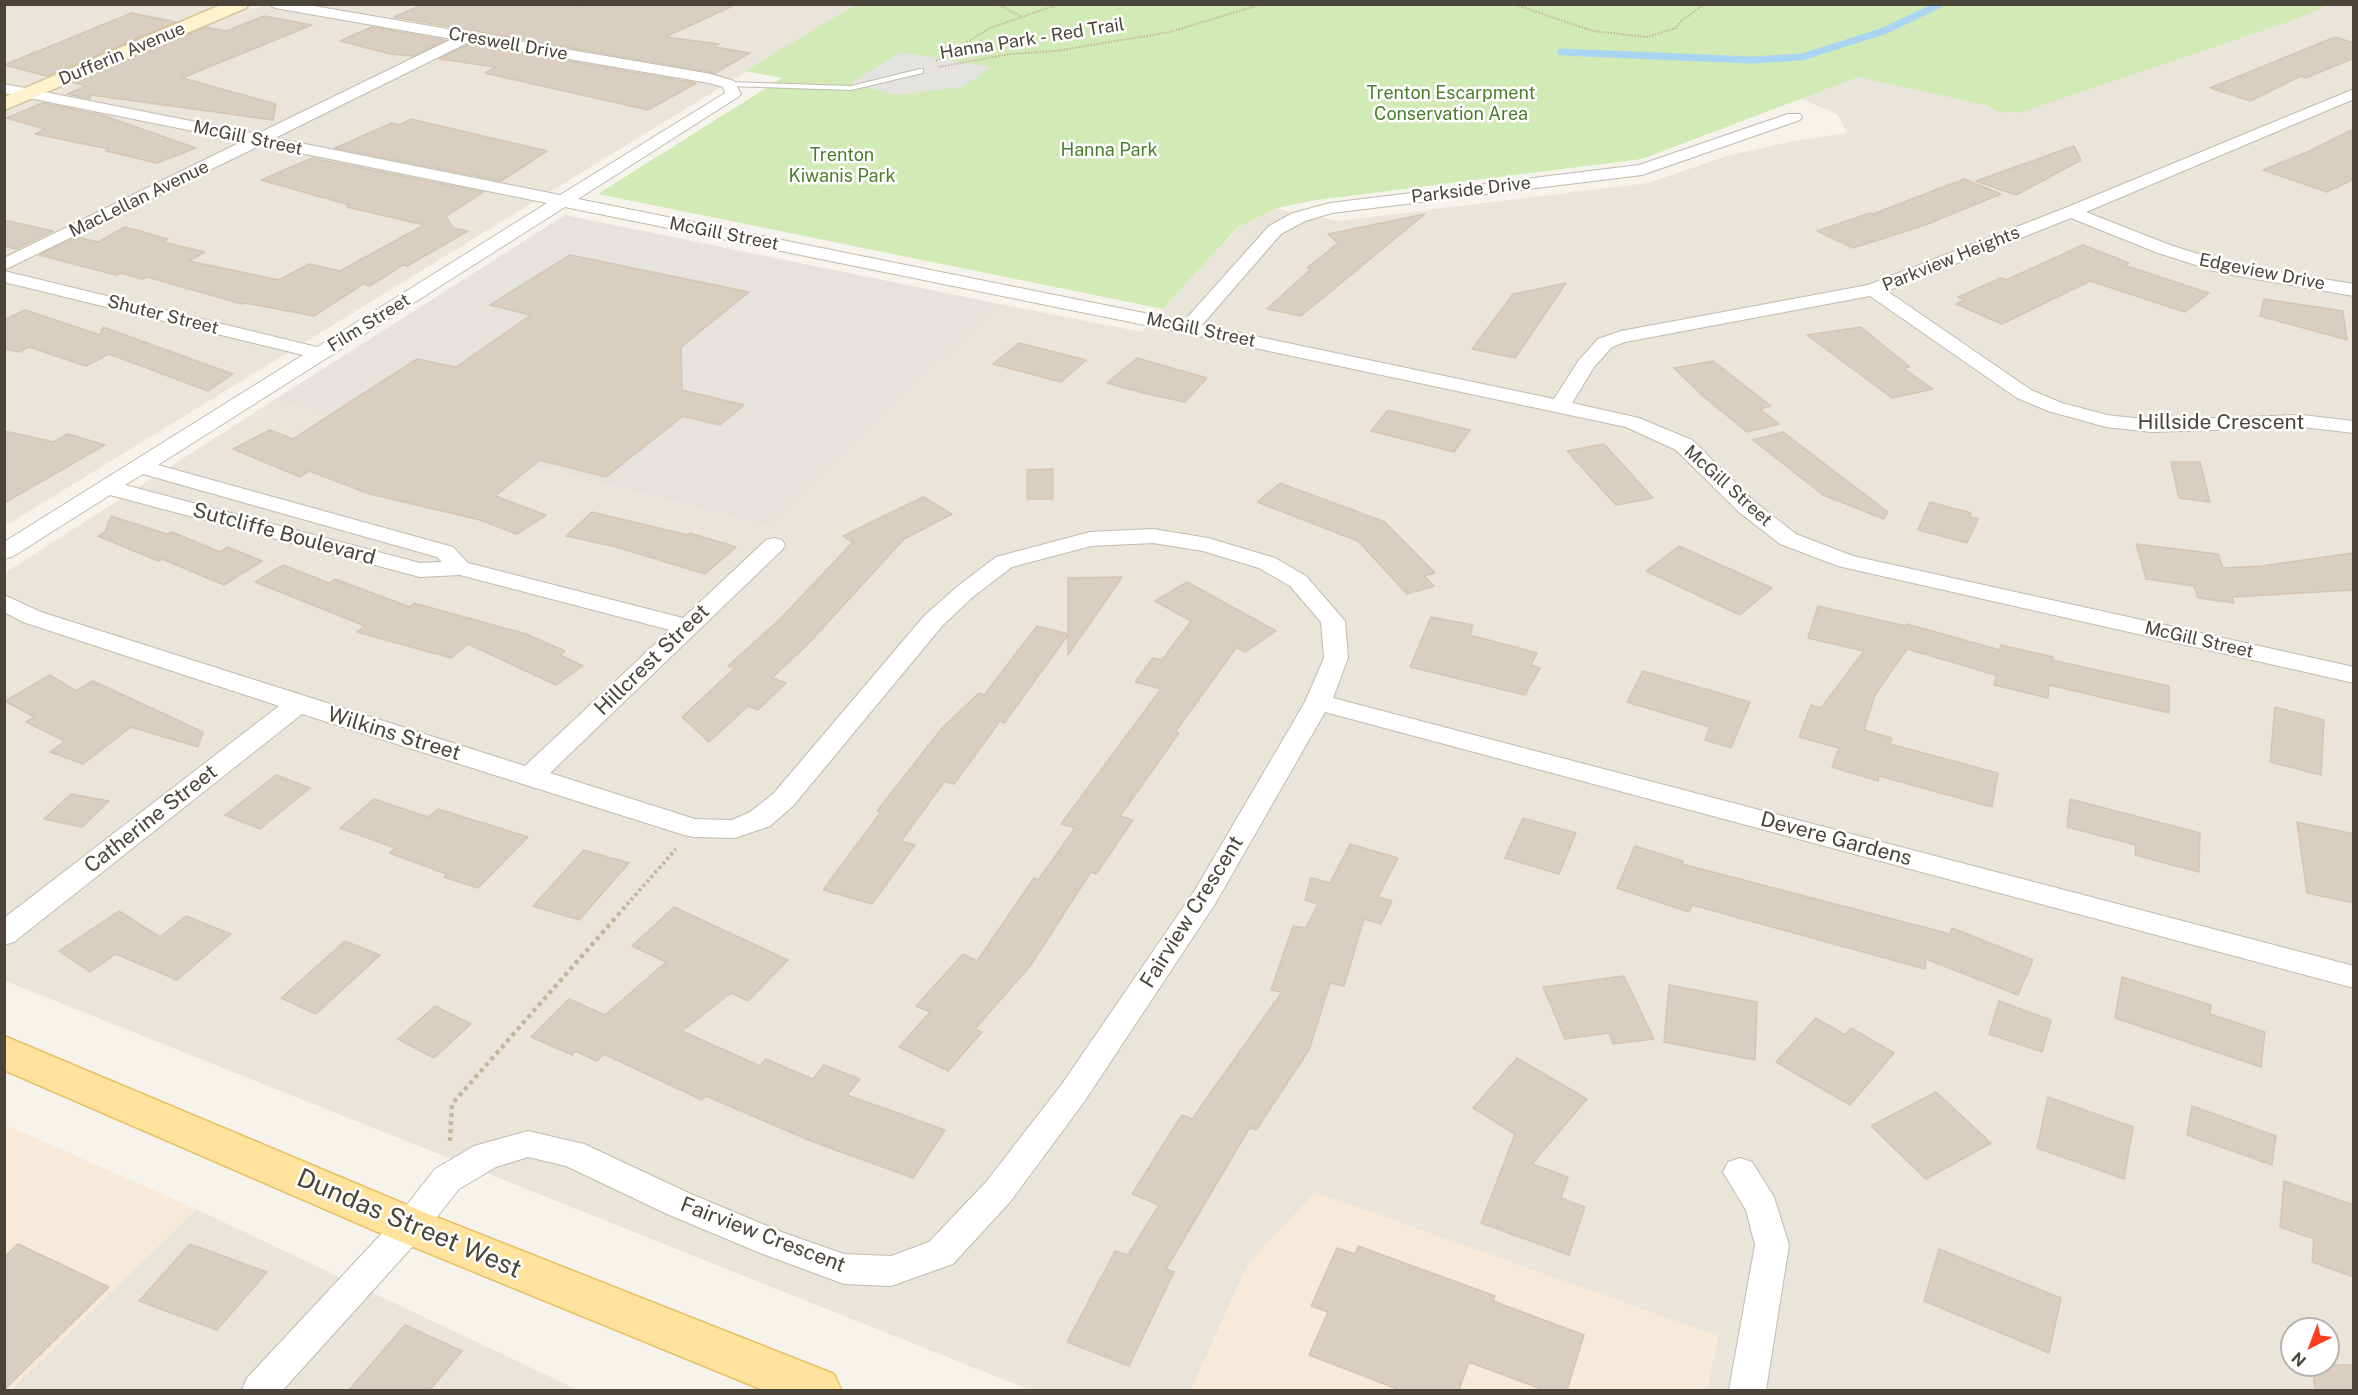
<!DOCTYPE html>
<style>
body{margin:0}
#map{position:relative;width:2358px;height:1395px;overflow:hidden;background:#f6f3ec;font-family:"Public Sans",sans-serif}
canvas{display:block}
.frame{position:absolute;inset:0;border:6px solid #4b4439;pointer-events:none}
.north{position:absolute;left:2280px;top:1317px;width:60px;height:60px;box-sizing:border-box;background:#fff;border:2px solid #b7b4b0;border-radius:50%;rotate:222deg;font-size:16px;font-weight:700;line-height:24px;text-align:center;color:#4b4439}
.north::after{content:'';display:block;margin:auto;width:21px;height:27px;background:#fc3f1d;clip-path:polygon(50% 0,100% 100%,50% 72%,0 100%)}
</style>
<div id="map">
<canvas width="2358" height="1395"></canvas>
<div class="frame"></div>
<div class="north">N</div>
</div>
<script>
const c = document.querySelector('canvas').getContext('2d');
c.lineJoin = 'round';
function fillPath(path, color) {
  c.fillStyle = color;
  c.fill(path, 'evenodd');
}
function shape(rows) {
  const path = new Path2D();
  for (const r of rows) {
    path.moveTo(r[0], r[1]);
    for (let i = 2; i < r.length; i += 2) path.lineTo(r[i], r[i + 1]);
  }
  return path;
}
function stroke(path, color, width, dash) {
  c.strokeStyle = color;
  c.lineWidth = width;
  c.lineCap = dash ? 'butt' : 'round';
  c.setLineDash(dash || []);
  c.stroke(path);
}
function label(font, color, halo, rows, align = 'center') {
  c.font = font + ' "Public Sans",sans-serif';
  c.lineWidth = 5;
  c.setLineDash([]);
  c.textBaseline = 'middle';
  c.strokeStyle = halo;
  c.fillStyle = color;
  for (const [text, x, y, turn = 0] of rows) {
    c.save();
    c.translate(x, y);
    c.rotate((+turn || 0) * Math.PI / 180);
    c.textAlign = isNaN(turn) ? turn : align;
    if (halo) c.strokeText(text, 0, 0);
    c.fillText(text, 0, 0);
    c.restore();
  }
}
fillPath(shape([
 [229,4,255,9,266,4,855,5,5,526,5,5],
 [2312,5,2353,5,2353,1390,1707,1390,1718,1337,1248,1264,1191,1390,1030,1390,5,981,5,573,274,400,765,526,1000,304,1142,332,1259,205,1338,221,1648,183,1730,155,1794,141,1847,133,1838,115,1781,90,1868,58],
 [2292,1329,2328,1329,2328,1365,2292,1365],
 [196,1209,578,1390,11,1390]
]), '#eae5da');
fillPath(shape([
 [4,1124,196,1209,11,1390,4,1390],
 [1315,1192,1718,1336,1707,1390,1191,1390,1248,1264]
]), '#f7ead8');
fillPath(shape([
 [565,215,1000,304,766,526,274,400]
]), '#e6e2dd');
fillPath(shape([
 [855,5,2329,5,2288,22,2019,113,2009,111,2001,113,1986,105,1858,77,1642,159,1316,200,1277,208,1238,227,1163,309,598,194,782,78,745,71]
]), '#d2eab5');
fillPath(shape([
 [901,52,991,67,962,87,896,95,851,83]
]), '#e5e3e0');
stroke(shape([
 [1561,52,1751,60,1802,57,1884,31,1940,4]
]), '#a9d4f2', 7);
const building = shape([
 [424,4,569,4,581,7,587,4,737,4,665,37,719,44,715,47,750,53,715,73,394,17,424,4],
 [132,13,176,22,47,76,4,65,132,13],
 [264,16,312,25,182,78,276,104,273,120,91,95,90,99,67,94,87,86,74,83,206,27,226,31,264,16],
 [372,27,445,40,413,56,390,54,340,41,372,27],
 [2335,37,2354,43,2354,58,2306,78,2301,76,2250,101,2210,88,2335,37],
 [469,44,696,83,648,110,485,73,496,67,439,59,469,44],
 [43,103,102,115,196,148,157,163,106,151,109,149,35,134,45,129,6,118,43,103],
 [411,119,547,151,501,181,335,148,392,123,399,125,411,119],
 [2354,129,2354,179,2327,192,2263,170,2307,152,2354,129],
 [2074,146,2081,160,2016,195,1976,181,2074,146],
 [312,158,483,192,446,216,453,228,468,231,407,266,403,265,370,286,363,284,314,316,245,303,242,304,147,277,142,279,120,273,116,275,39,255,77,237,98,242,125,227,168,239,162,242,205,252,189,261,279,280,309,264,340,271,424,225,347,207,349,205,261,180,312,158],
 [1964,179,2001,194,1925,225,1853,248,1817,231,1870,213,1873,214,1964,179],
 [1425,214,1301,316,1267,309,1311,269,1307,268,1338,243,1328,234,1425,214],
 [4,220,53,231,16,249,4,246,4,220],
 [2083,245,2129,263,2124,265,2209,293,2185,312,2090,281,2002,324,1956,304,1965,300,1958,297,2001,278,2006,280,2083,245],
 [570,255,749,292,681,347,682,390,744,405,720,425,683,416,606,477,540,460,495,496,546,515,517,534,480,520,370,494,309,471,300,477,233,449,270,430,293,439,417,359,456,367,531,315,490,305,570,255],
 [1566,283,1515,358,1472,349,1513,294,1566,283],
 [2264,299,2343,311,2347,340,2260,316,2264,299],
 [25,310,100,335,103,327,233,374,208,391,109,354,86,366,29,347,19,352,4,348,4,320,25,310],
 [1861,327,1910,367,1903,368,1933,389,1892,398,1807,335,1861,327],
 [1019,343,1086,360,1061,382,993,364,1019,343],
 [1137,358,1207,378,1185,402,1143,393,1107,383,1137,358],
 [1713,361,1771,406,1760,409,1779,424,1747,432,1704,397,1674,368,1713,361],
 [1388,410,1470,430,1454,452,1371,431,1388,410],
 [4,431,54,442,68,434,105,445,4,503,4,431],
 [1783,432,1888,512,1884,519,1823,495,1753,440,1783,432],
 [1604,444,1653,498,1616,505,1567,451,1604,444],
 [2171,462,2200,462,2210,502,2179,498,2171,462],
 [1053,469,1053,499,1027,499,1027,470,1053,469],
 [1280,483,1385,522,1435,573,1424,576,1434,586,1407,594,1358,541,1257,502,1280,483],
 [923,497,952,514,904,539,808,644,772,678,786,683,758,710,748,706,709,742,682,717,735,668,728,666,780,619,853,542,843,536,923,497],
 [1930,502,1971,513,1969,517,1978,519,1967,543,1918,530,1930,502],
 [592,512,688,535,690,533,736,547,705,574,616,547,566,536,592,512],
 [111,516,167,534,172,532,220,552,228,547,262,561,224,585,162,559,158,561,98,536,105,532,111,516],
 [2136,544,2218,554,2223,568,2262,566,2353,553,2353,590,2232,597,2234,603,2198,598,2194,586,2146,579,2136,544],
 [1679,546,1772,588,1740,615,1646,571,1679,546],
 [283,565,329,583,335,579,410,607,414,603,526,634,565,651,560,655,583,666,556,685,468,644,451,658,357,632,365,626,255,582,283,565],
 [1122,577,1068,655,1068,635,1004,723,1000,721,954,784,945,781,901,841,915,845,872,904,823,890,881,812,877,811,942,728,979,693,984,695,1037,626,1068,634,1068,578,1122,577],
 [1187,582,1276,631,1245,652,1237,647,1175,732,1179,733,1120,816,1133,820,1096,874,1091,872,1030,966,975,1029,982,1032,948,1071,899,1047,930,1012,916,1006,963,954,977,961,1034,878,1038,880,1075,828,1061,824,1161,689,1135,682,1153,658,1162,660,1191,621,1155,601,1187,582],
 [1818,606,1906,626,1907,624,2000,650,2001,645,2053,657,2052,660,2169,686,2169,713,2049,685,2048,698,1994,685,1996,675,1907,649,1875,695,1864,730,1892,738,1890,744,1998,773,1992,807,1879,776,1878,781,1832,767,1839,748,1799,737,1811,705,1821,708,1864,651,1808,638,1818,606],
 [1431,617,1473,625,1470,635,1537,653,1531,665,1540,668,1525,695,1410,667,1431,617],
 [1643,671,1750,702,1731,748,1705,740,1710,727,1627,702,1643,671],
 [50,675,76,691,93,681,203,732,198,747,131,727,83,764,50,752,65,741,26,722,34,717,5,701,50,675],
 [2275,707,2324,720,2321,775,2270,762,2275,707],
 [276,775,310,788,260,829,225,815,276,775],
 [71,794,109,801,82,827,44,819,71,794],
 [374,799,428,817,438,809,528,837,478,888,444,877,447,874,389,853,395,848,340,828,374,799],
 [2070,799,2200,833,2199,872,2135,855,2136,845,2067,827,2070,799],
 [1523,818,1576,833,1559,874,1505,858,1523,818],
 [2297,822,2354,834,2354,903,2307,893,2297,822],
 [1350,844,1398,858,1378,897,1392,901,1381,924,1364,919,1344,986,1330,983,1309,1050,1256,1130,1250,1127,1166,1269,1174,1272,1129,1366,1067,1342,1115,1251,1128,1255,1159,1205,1132,1194,1182,1115,1192,1119,1282,992,1271,990,1293,926,1306,928,1318,904,1305,900,1311,878,1330,883,1350,844],
 [1635,846,1683,861,1682,864,1950,934,1952,928,2033,960,2018,995,1926,959,1925,969,1692,905,1689,912,1617,888,1635,846],
 [584,850,629,863,579,920,533,906,584,850],
 [674,907,788,960,748,1001,731,993,682,1031,760,1066,766,1059,813,1079,824,1065,860,1079,847,1095,945,1130,913,1178,811,1141,706,1096,702,1100,604,1054,597,1061,575,1051,572,1055,531,1037,569,999,605,1015,666,962,632,946,674,907],
 [119,911,160,937,186,916,231,934,177,980,116,954,90,972,59,951,119,911],
 [345,941,380,955,316,1014,281,998,345,941],
 [1624,976,1654,1039,1613,1044,1609,1033,1565,1039,1543,987,1624,976],
 [2122,977,2211,1005,2210,1014,2265,1032,2261,1067,2115,1018,2122,977],
 [1669,985,1757,1002,1755,1060,1664,1042,1669,985],
 [1999,1001,2051,1020,2042,1052,1989,1034,1999,1001],
 [435,1006,471,1024,434,1058,398,1039,435,1006],
 [1816,1018,1845,1035,1851,1028,1894,1053,1850,1105,1776,1062,1816,1018],
 [1517,1058,1587,1099,1532,1164,1568,1177,1561,1198,1585,1207,1569,1255,1481,1223,1515,1134,1473,1108,1517,1058],
 [1936,1092,1991,1143,1926,1179,1871,1126,1936,1092],
 [2048,1097,2133,1127,2124,1179,2037,1148,2048,1097],
 [2192,1106,2276,1136,2272,1165,2187,1135,2192,1106],
 [2284,1181,2354,1205,2354,1277,2312,1262,2314,1239,2280,1227,2284,1181],
 [18,1244,109,1287,4,1390,4,1257,18,1244],
 [190,1244,267,1272,217,1330,139,1301,190,1244],
 [1358,1246,1495,1296,1493,1301,1584,1335,1567,1390,1544,1390,1469,1362,1459,1390,1400,1390,1309,1355,1328,1312,1311,1306,1337,1248,1355,1254,1358,1246],
 [1939,1249,2061,1298,2049,1353,1924,1301,1939,1249],
 [405,1325,462,1351,430,1390,349,1390,405,1325],
 [2313,1365,2354,1365,2354,1390,2315,1390,2313,1365]
]);
fillPath(building, '#d8cfc1');
stroke(building, '#d3c7b4', 1.5);
const service = shape([
 [920,69,923,69,923,73,851,90,729,86,725,84,729,82,851,86,920,69]
]);
const minor = shape([
 [268,4,302,4,711,74,734,81,741,94,738,97,578,199,1184,321,1269,226,1293,213,1330,203,1639,165,1788,114,1800,114,1802,117,1800,120,1642,175,1332,213,1305,221,1281,234,1202,325,1554,399,1579,360,1598,339,1621,331,1868,285,2065,208,2354,89,2354,99,2086,212,2170,245,2230,264,2354,284,2354,296,2221,273,2158,253,2071,218,1887,291,2031,390,2062,403,2107,415,2152,420,2302,415,2354,421,2354,433,2302,427,2152,432,2106,427,2048,411,2017,398,1870,296,1625,342,1612,347,1594,367,1572,403,1639,418,1692,440,1755,502,1796,534,1853,556,2354,667,2354,683,1838,566,1780,544,1739,512,1676,450,1626,427,1189,334,565,207,158,465,453,547,468,563,683,618,766,540,774,538,782,540,785,545,782,550,550,773,695,819,732,820,750,812,773,794,925,615,958,586,996,557,1090,532,1153,529,1208,538,1275,558,1306,576,1345,621,1348,658,1333,698,2354,966,2354,988,1325,712,1215,904,1084,1102,1010,1202,953,1264,891,1286,844,1284,760,1253,667,1214,566,1166,528,1157,496,1167,459,1189,422,1236,283,1390,242,1390,247,1378,398,1216,435,1169,474,1146,528,1131,584,1144,691,1194,784,1233,844,1254,891,1256,929,1242,986,1182,1062,1084,1195,890,1305,702,1324,658,1321,622,1290,586,1259,568,1203,551,1153,543,1091,546,1012,567,974,596,943,625,793,806,770,826,735,838,694,837,684,835,302,714,14,942,4,945,4,918,279,706,23,622,4,612,4,595,41,612,525,766,670,630,460,575,420,577,110,495,12,557,4,559,4,542,303,355,4,282,4,271,317,347,547,203,261,145,4,270,4,258,243,141,4,93,4,84,257,134,452,39,275,8,268,4],
 [469,42,709,83,723,87,725,93,560,195,275,138,469,42],
 [143,474,437,557,442,562,420,563,125,485,143,474],
 [1740,1158,1752,1162,1774,1197,1789,1245,1766,1390,1729,1390,1755,1245,1746,1210,1723,1172,1728,1162,1740,1158]
]);
const secondary = shape([
 [223,4,249,4,246,8,4,110,4,97,223,4]
]);
const primary = shape([
 [4,1036,426,1213,834,1374,841,1390,763,1390,394,1239,4,1070,4,1036]
]);
stroke(service, '#c2bbae', 2);
stroke(minor, '#c2bbae', 2);
stroke(secondary, '#d6c79b', 3);
stroke(primary, '#e6c16a', 3);
stroke(shape([
 [997,4,1022,17],
 [1513,4,1593,31,1647,37,1676,28,1681,21,1705,4],
 [936,61,990,28,1060,4],
 [939,67,1010,54,1056,51,1170,32,1262,4]
]), '#c4b79f', 2, [1.5, 1.5]);
stroke(shape([
 [623,909,676,849]
]), '#c4b79f', 4, [3, 3]);
stroke(shape([
 [450,1141,452,1104,624,908]
]), '#c4b79f', 4.5, [4, 4]);
fillPath(service, '#fff');
fillPath(minor, '#fff');
fillPath(secondary, '#fff3cd');
fillPath(primary, '#ffe39c');
label('18px', '#4b4439', '#fff', [
 ["Hanna Park - Red Trail",1032,39,-9],
 ["Creswell Drive",508,44,10],
 ["Dufferin Avenue",122,54,-23],
 ["McGill Street",248,138,12],
 ["Parkside Drive",1471,190,-7],
 ["MacLellan Avenue",139,199,-26],
 ["McGill Street",724,234,11],
 ["Parkview Heights",1951,259,-22],
 ["Edgeview Drive",2262,272,11],
 ["Shuter Street",163,315,14],
 ["Film Street",369,323,-32],
 ["McGill Street",1201,330,12],
 ["McGill Street",1728,486,42],
 ["McGill Street",2199,640,13]
]);
label('18px', '#4a7f2a', '#fff', [
 ["Trenton Escarpment",1451,93],
 ["Conservation Area",1451,114],
 ["Hanna Park",1109,150],
 ["Trenton",842,155],
 ["Kiwanis Park",842,176]
]);
label('21px', '#4b4439', '#fff', [
 ["Hillside Crescent",2221,423],
 ["Sutcliffe Boulevard",284,534,15],
 ["Hillcrest Street",652,660,-44],
 ["Wilkins Street",394,734,17],
 ["Catherine Street",151,819,-38],
 ["Devere Gardens",1836,839,15],
 ["Fairview Crescent",1192,912,-58],
 ["Fairview Crescent",763,1235,21]
]);
label('26px', '#4b4439', '#fff', [
 ["Dundas Street West",409,1224,23]
]);
</script>
